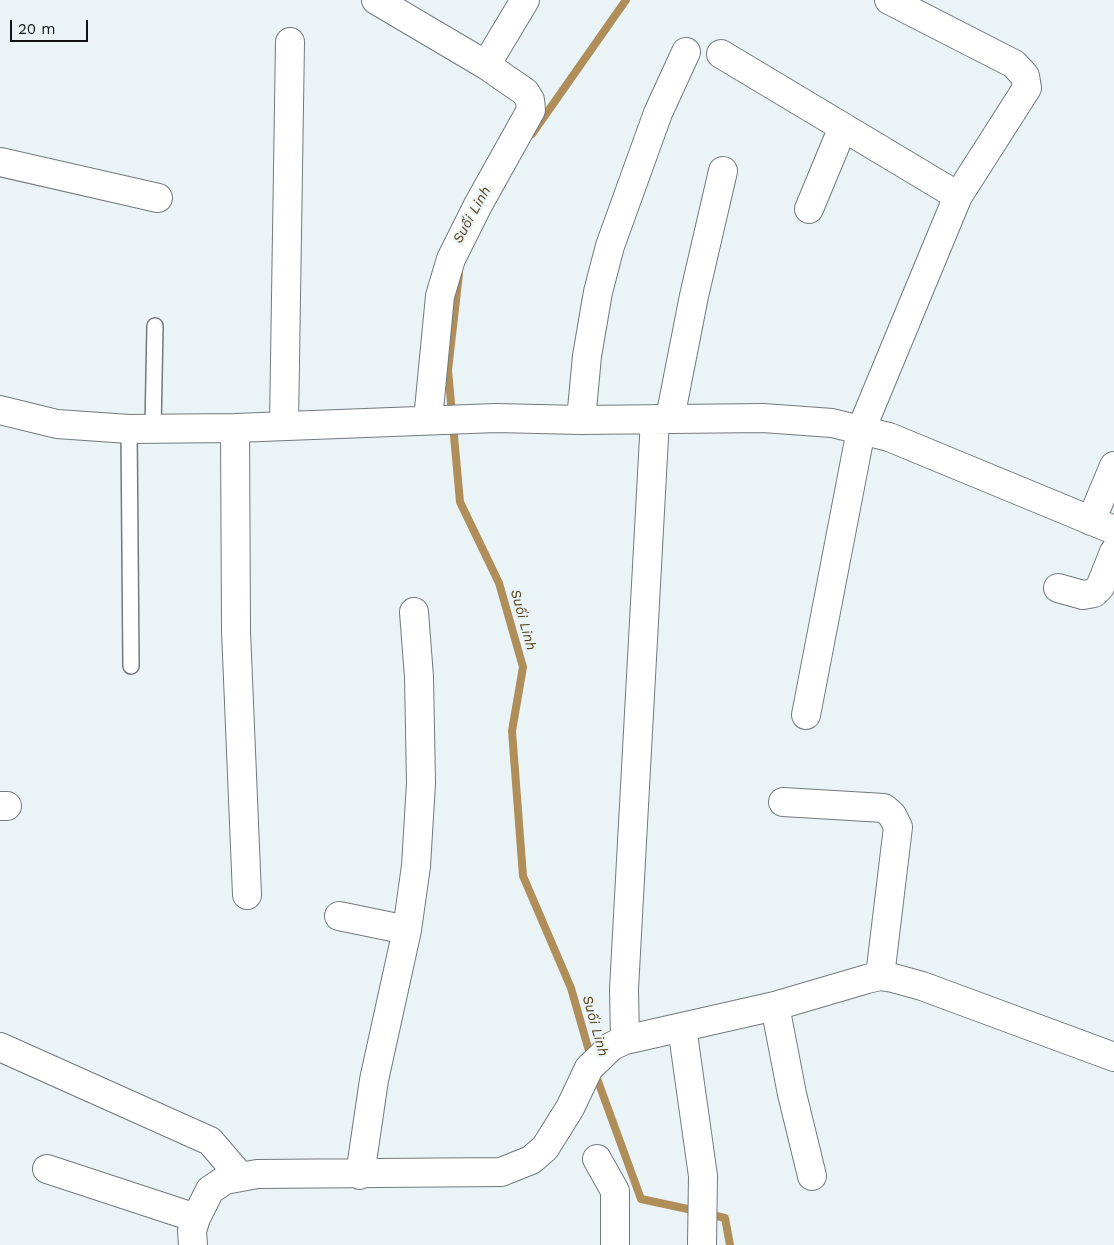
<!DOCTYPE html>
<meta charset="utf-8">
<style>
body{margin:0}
#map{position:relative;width:1114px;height:1245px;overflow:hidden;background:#eaf4f6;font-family:"Work Sans",sans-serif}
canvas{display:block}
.scale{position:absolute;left:10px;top:20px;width:78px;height:22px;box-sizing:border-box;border:2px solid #111415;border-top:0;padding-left:6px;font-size:15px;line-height:18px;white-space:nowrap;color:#111415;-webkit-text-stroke:4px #eaf4f6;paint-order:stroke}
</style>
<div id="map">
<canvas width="1114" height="1245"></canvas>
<div class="scale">20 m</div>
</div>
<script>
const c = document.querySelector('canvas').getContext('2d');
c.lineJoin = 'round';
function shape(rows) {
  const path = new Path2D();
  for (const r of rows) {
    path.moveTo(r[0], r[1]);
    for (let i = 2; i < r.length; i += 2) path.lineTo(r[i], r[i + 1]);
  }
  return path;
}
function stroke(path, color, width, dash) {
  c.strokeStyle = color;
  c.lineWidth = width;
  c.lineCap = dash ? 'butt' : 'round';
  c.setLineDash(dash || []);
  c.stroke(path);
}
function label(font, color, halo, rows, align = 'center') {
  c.font = font + ' "Work Sans",sans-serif';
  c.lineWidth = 4;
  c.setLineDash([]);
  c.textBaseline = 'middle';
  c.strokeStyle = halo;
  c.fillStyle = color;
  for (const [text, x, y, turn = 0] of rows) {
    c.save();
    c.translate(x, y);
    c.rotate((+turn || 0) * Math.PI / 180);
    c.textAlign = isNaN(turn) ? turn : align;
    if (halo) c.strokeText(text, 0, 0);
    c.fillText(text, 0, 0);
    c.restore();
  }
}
stroke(shape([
 [532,134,626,0],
 [459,274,448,370,460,502,499,583,523,667,512,731,523,876,571,988,591,1058],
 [595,1073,641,1199,697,1211],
 [708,1214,725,1218,730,1245]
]), '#b08e5a', 8);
const lane = shape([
 [153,428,155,326],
 [129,429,131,666]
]);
const street = shape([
 [376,0,486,65,525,92,530,100,531,110,478,205,451,259,440,296,428,420],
 [721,54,958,196],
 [486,65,525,0],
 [0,162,158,198],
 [809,209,843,127],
 [0,410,57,424,129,429,235,428,496,418,581,420,763,418,832,423,889,437,1114,530],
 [670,418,694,296,723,171],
 [581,420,587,356,598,292,610,246,658,113,686,52],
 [284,425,290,42],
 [235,428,236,631,247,895],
 [1091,521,1114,466],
 [1058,588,1083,595,1094,593,1100,587,1114,552],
 [806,715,861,430,958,196,1027,88,1025,76,1014,64,889,0],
 [783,802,884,808,892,815,898,827,880,976],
 [0,806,7,806],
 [339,916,407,930],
 [775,1006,792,1094,812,1176],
 [682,1027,703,1176,702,1245],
 [625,1040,624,989,655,419],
 [0,1047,210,1141,240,1176],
 [597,1159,615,1191,615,1245],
 [47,1169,196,1218],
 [360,1175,374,1080,407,930,416,866,421,783,419,677,414,612],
 [193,1245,192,1231,196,1218,210,1190,225,1180,257,1174,501,1172,531,1160,545,1148,570,1108,589,1068,612,1046,625,1040,775,1006,867,979,880,976,893,978,922,986,1114,1057]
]);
stroke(lane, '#717a7d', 18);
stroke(street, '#717a7d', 30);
stroke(lane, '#fff', 15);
stroke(street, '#fff', 28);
label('italic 14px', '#553d13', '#eaf4f6', [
 ["Suối Linh",472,215,-61],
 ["Suối Linh",523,620,74],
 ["Suối Linh",595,1026,74]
]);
</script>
